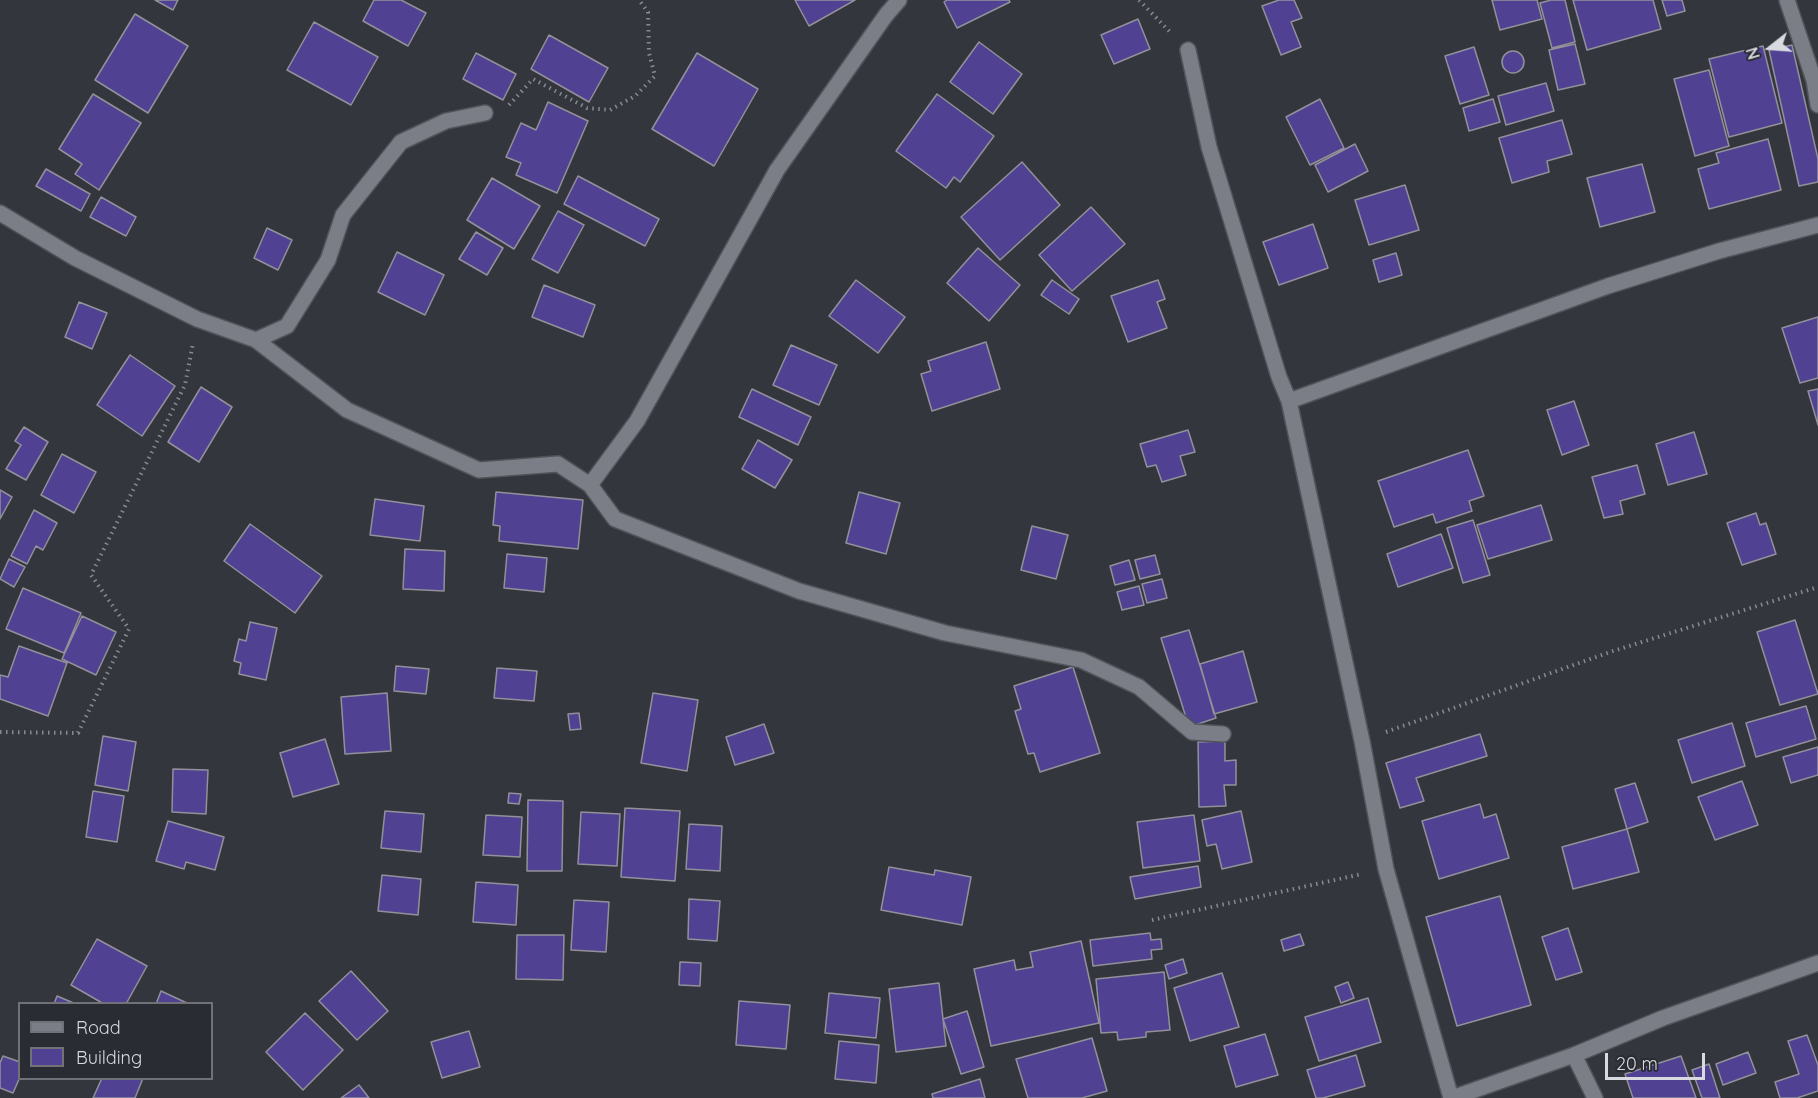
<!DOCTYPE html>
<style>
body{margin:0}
#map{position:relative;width:1818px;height:1098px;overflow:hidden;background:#34363d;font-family:Quicksand,sans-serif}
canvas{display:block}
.legend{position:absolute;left:18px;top:1002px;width:195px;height:78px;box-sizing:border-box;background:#2a2c33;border:2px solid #707278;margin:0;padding:8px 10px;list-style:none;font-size:18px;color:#d8dadf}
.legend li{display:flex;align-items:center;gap:12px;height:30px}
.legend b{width:30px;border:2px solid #707278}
.north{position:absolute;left:1740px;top:18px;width:60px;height:60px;-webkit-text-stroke:4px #2a2c33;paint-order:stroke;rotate:253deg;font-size:16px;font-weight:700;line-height:24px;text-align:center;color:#d8dadf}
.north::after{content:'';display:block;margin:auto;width:21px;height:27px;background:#d8dadf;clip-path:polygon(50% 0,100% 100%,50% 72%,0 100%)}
.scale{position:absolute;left:1605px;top:1053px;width:100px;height:27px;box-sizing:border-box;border:3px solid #d8dadf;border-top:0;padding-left:8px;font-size:18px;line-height:21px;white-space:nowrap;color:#d8dadf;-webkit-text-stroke:4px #2a2c33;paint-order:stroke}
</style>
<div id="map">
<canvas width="1818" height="1098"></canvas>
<ul class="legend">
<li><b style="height:8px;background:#7b7e86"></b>Road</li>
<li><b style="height:16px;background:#504192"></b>Building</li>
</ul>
<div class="north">N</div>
<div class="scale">20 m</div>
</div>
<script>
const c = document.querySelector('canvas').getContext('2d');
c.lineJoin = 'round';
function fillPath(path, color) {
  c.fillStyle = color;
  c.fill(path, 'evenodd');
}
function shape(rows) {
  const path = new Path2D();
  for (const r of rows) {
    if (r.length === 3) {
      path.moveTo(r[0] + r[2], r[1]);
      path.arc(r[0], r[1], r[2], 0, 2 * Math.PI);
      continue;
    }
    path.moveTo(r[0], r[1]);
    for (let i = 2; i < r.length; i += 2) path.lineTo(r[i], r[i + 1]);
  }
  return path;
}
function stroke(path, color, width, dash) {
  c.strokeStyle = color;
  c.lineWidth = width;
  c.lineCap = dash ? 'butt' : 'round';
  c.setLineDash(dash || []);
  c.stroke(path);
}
const building = shape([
 [155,0,178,0,173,10,155,0],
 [374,0,401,0,426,13,408,46,363,21,374,0],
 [795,0,855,0,809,26,795,0],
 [947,0,1009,0,1010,2,957,28,944,2,947,0],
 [1279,0,1294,0,1302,18,1291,22,1301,47,1281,55,1262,6,1279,0],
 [1492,0,1537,0,1542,19,1500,30,1492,0],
 [1551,0,1565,0,1575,42,1552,48,1540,3,1551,0],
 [1573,0,1653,0,1661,29,1587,50,1573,0],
 [1662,0,1682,0,1685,11,1667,16,1662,0],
 [135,14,188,46,148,113,95,80,135,14],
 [1138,19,1150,49,1114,64,1101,35,1138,19],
 [314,22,378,57,351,105,287,70,314,22],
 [549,35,608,68,589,102,531,69,549,35],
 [979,42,1022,74,993,114,950,82,979,42],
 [1575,44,1585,84,1558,90,1549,50,1575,44],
 [1792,45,1818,159,1818,182,1799,186,1769,50,1792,45],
 [1763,46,1782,123,1729,137,1709,59,1763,46],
 [1474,47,1489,95,1460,104,1445,56,1474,47],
 [1513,62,11],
 [476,53,516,74,503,100,463,79,476,53],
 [697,53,758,89,714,166,652,129,697,53],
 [1709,70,1729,146,1695,156,1674,79,1709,70],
 [1546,83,1554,111,1506,125,1498,96,1546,83],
 [93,94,141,123,99,190,75,174,82,164,59,149,93,94],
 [937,94,994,136,960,182,954,177,946,188,896,151,937,94],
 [1320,99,1344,148,1310,165,1286,117,1320,99],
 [1493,99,1500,122,1469,131,1463,108,1493,99],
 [548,102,588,121,557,193,516,175,521,163,506,157,521,123,536,130,548,102],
 [1562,120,1572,154,1547,161,1549,172,1512,183,1499,138,1562,120],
 [1768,139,1781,190,1709,209,1698,169,1719,163,1716,153,1768,139],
 [1355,144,1368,171,1328,192,1315,165,1355,144],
 [1022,162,1060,205,1000,260,961,217,1022,162],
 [1642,164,1655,212,1600,227,1587,178,1642,164],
 [46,169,90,194,81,211,36,186,46,169],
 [578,176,659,219,645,246,564,204,578,176],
 [492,178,540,206,514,249,467,220,492,178],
 [1405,185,1419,230,1369,245,1355,200,1405,185],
 [101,197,136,217,126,236,90,217,101,197],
 [1091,207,1125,244,1072,291,1039,255,1091,207],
 [558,211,584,225,558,273,532,259,558,211],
 [1313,224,1328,268,1279,285,1263,242,1313,224],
 [267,228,292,240,278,270,254,258,267,228],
 [476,232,503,248,487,275,459,259,476,232],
 [978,248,1020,285,989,321,947,283,978,248],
 [397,252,444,275,425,315,378,292,397,252],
 [1396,253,1402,275,1379,282,1373,260,1396,253],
 [856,280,905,317,878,353,829,316,856,280],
 [1052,280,1079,299,1069,314,1041,295,1052,280],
 [1158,280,1165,299,1157,302,1167,328,1128,342,1111,296,1158,280],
 [544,285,595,305,583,337,532,317,544,285],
 [79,302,107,313,92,349,65,337,79,302],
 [1818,317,1818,378,1800,383,1782,328,1818,317],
 [986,342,1000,389,932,411,921,374,931,371,928,361,986,342],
 [791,345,837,365,819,405,773,385,791,345],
 [130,355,175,386,142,436,97,405,130,355],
 [201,387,232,407,199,462,168,442,201,387],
 [752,389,811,417,798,445,739,417,752,389],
 [1818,389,1818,425,1808,391,1818,389],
 [1574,401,1589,445,1562,455,1547,410,1574,401],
 [24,427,48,442,26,480,6,469,21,445,15,441,24,427],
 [1188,430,1195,452,1180,456,1186,475,1162,482,1156,465,1147,467,1140,444,1188,430],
 [1694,432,1707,474,1668,485,1656,444,1694,432],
 [758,440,792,460,775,488,742,469,758,440],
 [1468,450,1484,496,1469,501,1472,511,1436,523,1433,514,1394,527,1378,481,1468,450],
 [62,454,96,472,74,513,41,495,62,454],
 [1637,465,1645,494,1620,501,1623,514,1604,518,1592,477,1637,465],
 [0,490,12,497,0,519,0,490],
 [496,492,583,500,578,549,499,541,500,526,493,525,496,492],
 [859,492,900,503,886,554,846,543,859,492],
 [375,499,424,506,420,541,370,535,375,499],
 [1541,505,1552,540,1488,559,1477,525,1541,505],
 [34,510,57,523,43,550,36,546,27,564,11,556,34,510],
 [1756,513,1760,525,1766,523,1776,554,1742,565,1727,523,1756,513],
 [1473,520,1490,575,1463,583,1447,528,1473,520],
 [250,524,322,576,295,613,224,561,250,524],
 [1032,526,1068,535,1056,579,1021,570,1032,526],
 [1441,534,1453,568,1398,587,1387,554,1441,534],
 [405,549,445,551,444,591,403,589,405,549],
 [507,554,547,558,544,592,504,588,507,554],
 [1155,555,1160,574,1140,579,1135,560,1155,555],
 [9,559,25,567,14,587,0,579,9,559],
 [1129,560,1135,580,1115,585,1110,566,1129,560],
 [1162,579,1167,598,1147,603,1142,584,1162,579],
 [1139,586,1144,605,1122,610,1117,592,1139,586],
 [23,588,81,613,64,653,6,629,23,588],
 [82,616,116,632,96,675,62,659,82,616],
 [1795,620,1818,694,1780,705,1757,632,1795,620],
 [250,622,277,628,266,680,239,674,241,663,234,661,239,639,246,641,250,622],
 [1189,630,1216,718,1189,727,1161,638,1189,630],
 [19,646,67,663,48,716,0,699,0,675,8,677,19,646],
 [1243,651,1257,702,1214,714,1200,664,1243,651],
 [396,666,429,669,426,694,394,691,396,666],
 [1073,667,1100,753,1040,772,1034,753,1028,754,1015,711,1021,709,1014,686,1073,667],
 [497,668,537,671,534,701,494,698,497,668],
 [387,693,391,751,345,754,341,697,387,693],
 [653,693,698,700,687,771,641,763,653,693],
 [1806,706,1816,739,1756,757,1746,723,1806,706],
 [579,713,581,729,570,730,568,714,579,713],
 [1732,723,1745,766,1692,783,1678,740,1732,723],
 [764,724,774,753,735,765,726,737,764,724],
 [1480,734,1487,756,1416,778,1424,801,1400,808,1386,763,1480,734],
 [103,736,136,742,128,791,95,785,103,736],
 [325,739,339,784,293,797,280,753,325,739],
 [1225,741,1225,761,1236,760,1236,785,1224,785,1226,806,1199,807,1198,742,1225,741],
 [1818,747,1818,775,1791,783,1783,757,1818,747],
 [173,769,208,770,206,814,172,812,173,769],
 [1742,781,1758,825,1715,840,1698,797,1742,781],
 [1635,783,1648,822,1627,829,1615,789,1635,783],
 [93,791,124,796,117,842,86,837,93,791],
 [509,793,521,794,519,804,508,803,509,793],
 [528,800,563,801,562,871,527,871,528,800],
 [1480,804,1484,818,1496,814,1509,858,1439,879,1422,821,1480,804],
 [625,808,680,811,675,881,621,877,625,808],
 [385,811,424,814,421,852,381,848,385,811],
 [1241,811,1252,862,1222,869,1216,844,1207,846,1202,820,1241,811],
 [581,812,620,814,617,866,578,864,581,812],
 [486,815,522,817,520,857,483,855,486,815],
 [1194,815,1200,861,1143,868,1137,822,1194,815],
 [168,821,224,837,215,870,186,862,184,869,156,861,168,821],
 [689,824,722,826,720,871,686,869,689,824],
 [1627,829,1639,872,1573,889,1562,847,1627,829],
 [1198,866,1201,887,1135,899,1130,877,1198,866],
 [889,867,934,875,935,870,971,877,962,925,881,910,889,867],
 [382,875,421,879,418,915,378,911,382,875],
 [476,882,518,885,516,925,473,922,476,882],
 [1500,896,1531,1005,1457,1026,1426,917,1500,896],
 [689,899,720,901,717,941,688,939,689,899],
 [574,900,609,902,606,952,571,950,574,900],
 [1568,928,1582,972,1556,980,1542,937,1568,928],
 [1150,933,1151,940,1161,939,1162,949,1151,950,1152,959,1093,966,1090,940,1150,933],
 [1300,934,1304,945,1284,951,1281,940,1300,934],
 [517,935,564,935,563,980,516,979,517,935],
 [97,939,147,966,126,1004,104,1004,71,985,97,939],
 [1081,941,1099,1023,991,1046,974,969,1014,960,1016,970,1033,967,1030,952,1081,941],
 [1183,959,1187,973,1169,979,1165,965,1183,959],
 [680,962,701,963,700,986,679,985,680,962],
 [351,971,388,1011,357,1040,319,1001,351,971],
 [1164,972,1170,1030,1146,1032,1146,1037,1118,1040,1117,1032,1101,1033,1096,979,1164,972],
 [1222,973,1239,1027,1190,1041,1174,988,1222,973],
 [1348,982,1354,998,1341,1003,1335,987,1348,982],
 [939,983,946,1046,896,1052,889,989,939,983],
 [161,991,189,1004,156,1004,161,991],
 [829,993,880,998,876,1038,825,1033,829,993],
 [57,996,76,1004,54,1004,57,996],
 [1368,998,1381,1042,1319,1061,1305,1017,1368,998],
 [739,1001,790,1005,786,1049,736,1045,739,1001],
 [967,1011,984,1067,961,1074,943,1019,967,1011],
 [305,1013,343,1050,303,1090,266,1052,305,1013],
 [469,1031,480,1067,442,1078,431,1042,469,1031],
 [1265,1034,1278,1075,1236,1087,1224,1046,1265,1034],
 [1807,1035,1818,1065,1818,1091,1797,1098,1780,1098,1775,1082,1799,1074,1788,1041,1807,1035],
 [1092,1038,1107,1091,1082,1098,1028,1098,1016,1059,1092,1038],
 [839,1041,879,1045,876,1083,835,1079,839,1041],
 [1748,1052,1756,1073,1723,1085,1716,1064,1748,1052],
 [1356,1055,1365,1086,1323,1098,1316,1098,1307,1070,1356,1055],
 [3,1056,20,1062,20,1077,13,1093,0,1088,0,1063,3,1056],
 [1681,1056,1696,1098,1633,1098,1625,1074,1681,1056],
 [1709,1064,1720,1098,1702,1098,1692,1070,1709,1064],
 [102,1078,143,1078,135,1098,93,1098,102,1078],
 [980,1079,985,1098,933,1098,932,1094,980,1079],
 [359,1085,369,1098,341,1098,359,1085]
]);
fillPath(building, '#504192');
stroke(building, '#92919a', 1.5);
const minor = shape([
 [1787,0,1814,80,1818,105],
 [1188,50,1209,147,1279,377,1289,401,1362,741,1386,869,1451,1098],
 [0,213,75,258,197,319,256,340,347,410,479,470,558,464,590,485,615,519,799,591,945,633,1081,660,1139,687,1192,732,1223,734],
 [256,340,287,326,328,260,343,215,401,142,446,121,485,113],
 [1289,401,1608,286,1719,251,1818,225],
 [590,485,637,421,777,170,886,15,899,0],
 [1574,1055,1595,1098],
 [1452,1098,1574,1055,1663,1018,1818,963]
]);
stroke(minor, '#505358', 18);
stroke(shape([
 [1139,0,1172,34],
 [509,105,533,79,587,108,610,110,635,96,655,76,649,53,648,12,639,0],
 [0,732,78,733,129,629,91,575,185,385,193,343],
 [1386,732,1610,652,1818,587],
 [1152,920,1362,874]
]), '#888a90', 4, [1.5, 4.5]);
stroke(minor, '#7b7e86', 15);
</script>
